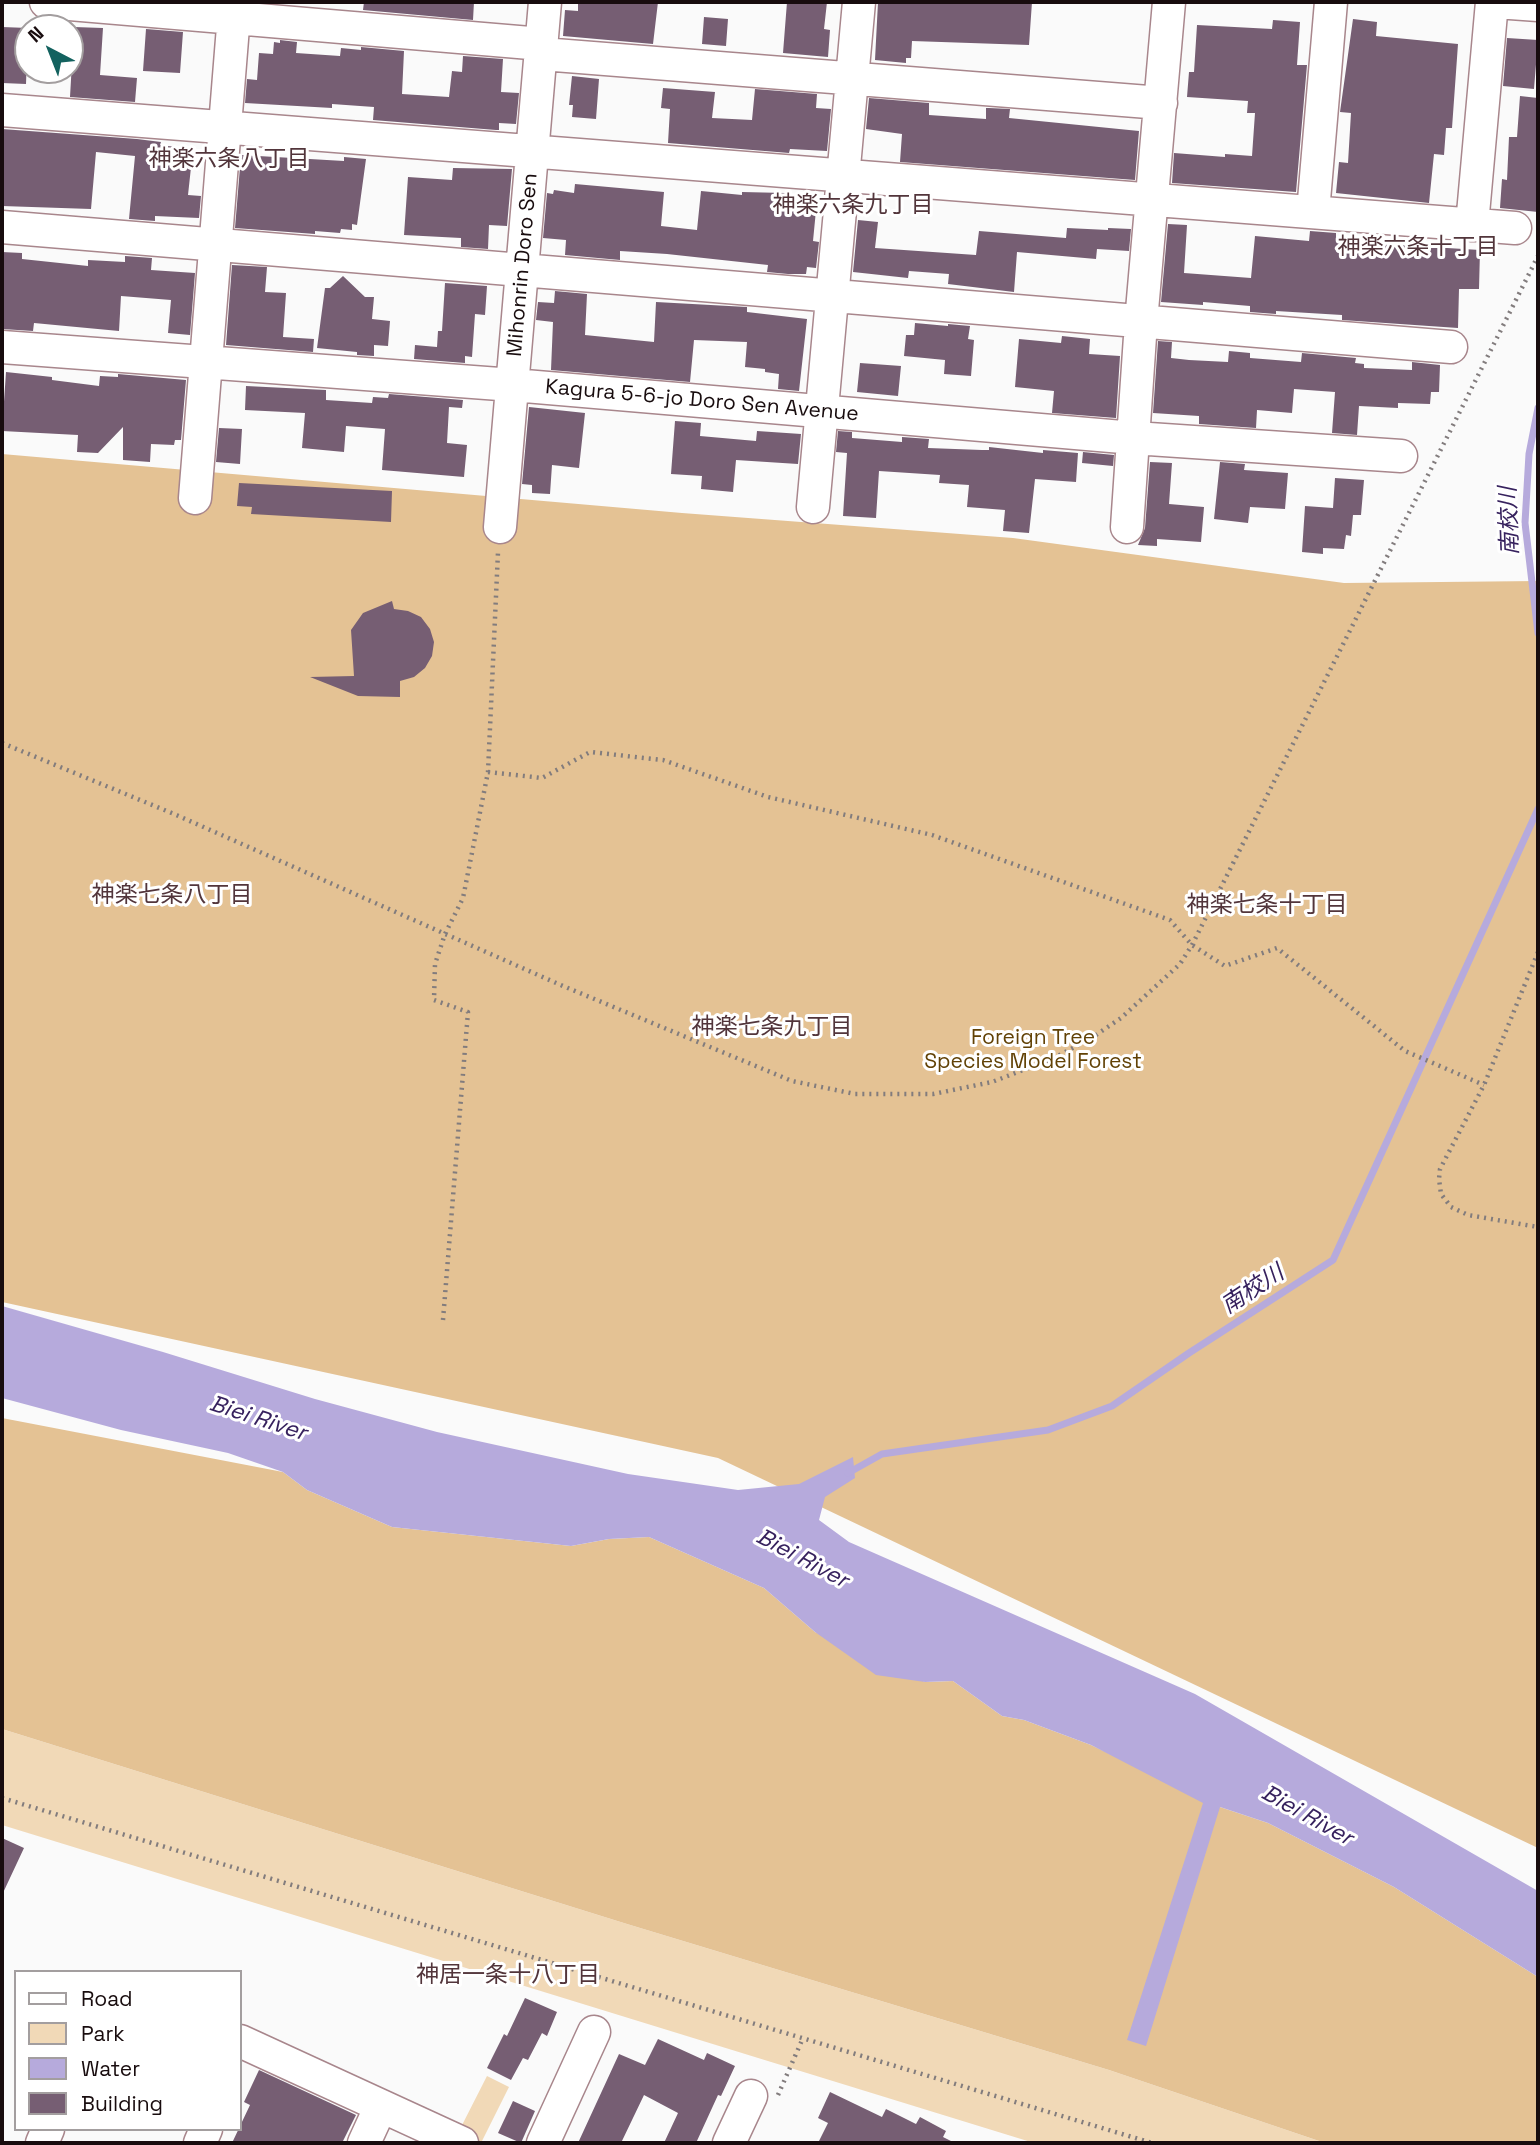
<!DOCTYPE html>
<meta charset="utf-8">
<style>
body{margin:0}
#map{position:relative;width:1540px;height:2145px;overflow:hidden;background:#fafafa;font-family:"Space Grotesk",sans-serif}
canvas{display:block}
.frame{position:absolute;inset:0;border:4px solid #180c0e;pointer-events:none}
.legend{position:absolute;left:14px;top:1970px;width:228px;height:161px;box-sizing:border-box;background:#fff;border:2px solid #a39e9f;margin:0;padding:9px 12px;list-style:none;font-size:21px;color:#180c0e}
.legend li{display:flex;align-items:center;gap:14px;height:35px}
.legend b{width:35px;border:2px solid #a39e9f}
.north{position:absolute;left:14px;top:14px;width:70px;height:70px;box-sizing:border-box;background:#fff;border:2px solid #a39e9f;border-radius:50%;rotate:318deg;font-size:19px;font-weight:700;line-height:28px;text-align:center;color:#180c0e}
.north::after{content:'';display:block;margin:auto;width:24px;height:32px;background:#13625f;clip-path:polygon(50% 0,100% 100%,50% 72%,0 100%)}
</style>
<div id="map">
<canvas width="1540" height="2145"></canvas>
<div class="frame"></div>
<ul class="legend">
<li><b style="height:9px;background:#fff"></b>Road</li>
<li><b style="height:19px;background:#f1d9b7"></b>Park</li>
<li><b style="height:19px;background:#b6aadc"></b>Water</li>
<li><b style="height:19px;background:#765e73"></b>Building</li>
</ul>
<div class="north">N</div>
</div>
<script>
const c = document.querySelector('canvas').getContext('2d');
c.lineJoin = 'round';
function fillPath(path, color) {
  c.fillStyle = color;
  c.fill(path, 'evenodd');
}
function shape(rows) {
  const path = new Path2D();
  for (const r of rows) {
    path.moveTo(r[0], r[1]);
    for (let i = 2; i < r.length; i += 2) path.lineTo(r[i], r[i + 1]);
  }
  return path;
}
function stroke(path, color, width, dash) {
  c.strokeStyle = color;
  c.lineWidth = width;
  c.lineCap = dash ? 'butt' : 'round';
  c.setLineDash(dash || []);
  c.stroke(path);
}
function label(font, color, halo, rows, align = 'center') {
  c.font = font + ' "Space Grotesk","Noto Sans JP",sans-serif';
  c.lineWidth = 6;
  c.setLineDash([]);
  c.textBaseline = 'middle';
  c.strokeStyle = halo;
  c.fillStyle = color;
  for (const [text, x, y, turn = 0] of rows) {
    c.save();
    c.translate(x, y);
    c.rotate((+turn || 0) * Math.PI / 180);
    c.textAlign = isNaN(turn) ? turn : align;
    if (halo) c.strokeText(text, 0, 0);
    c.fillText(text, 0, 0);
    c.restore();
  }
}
fillPath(shape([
 [2,1729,627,1924,1109,2070,1325,2143,1034,2143,2,1825],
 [487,2076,509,2087,481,2143,458,2133]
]), '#f1d9b7');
fillPath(shape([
 [2,454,682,513,1013,538,1344,583,1538,581,1538,1848,718,1458,2,1302],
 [2,1418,283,1472,307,1490,392,1527,571,1546,609,1539,649,1537,764,1588,815,1632,925,1682,953,1681,1002,1716,1024,1720,1091,1745,1220,1807,1268,1823,1394,1887,1538,1977,1538,2143,1325,2143,1109,2070,627,1924,2,1729]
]), '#e4c294');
fillPath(shape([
 [2,1306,163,1352,315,1399,437,1432,628,1474,738,1490,799,1484,853,1457,855,1478,825,1497,819,1520,849,1542,1195,1694,1538,1891,1538,1977,1394,1887,1268,1823,1220,1807,1146,2046,1127,2040,1203,1803,1091,1745,1024,1720,1002,1716,953,1681,925,1682,876,1675,815,1632,764,1588,649,1537,609,1539,571,1546,392,1527,307,1490,283,1472,228,1453,121,1430,2,1398]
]), '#b6aadc');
stroke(shape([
 [1538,408,1529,454,1525,523,1538,633],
 [848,1473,882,1454,1048,1430,1112,1406,1189,1353,1333,1260,1538,809]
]), '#b6aadc', 7);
fillPath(shape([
 [364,2,474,2,473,20,363,10],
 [578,2,658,2,653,44,563,36,565,10,578,11],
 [787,2,827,2,824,29,830,30,828,57,783,53],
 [878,2,1032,2,1029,45,912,41,911,58,906,58,906,63,875,60],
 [704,17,728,19,726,46,702,44],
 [1353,19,1377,22,1376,36,1458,44,1452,128,1446,128,1444,155,1434,154,1429,203,1336,193,1339,162,1348,163,1351,113,1340,112],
 [1273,20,1300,22,1297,65,1307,65,1296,192,1172,183,1174,153,1225,157,1225,154,1252,156,1255,113,1247,113,1248,101,1187,97,1189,72,1194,72,1197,25,1272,29],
 [2,27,28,28,26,84,2,83],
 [74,27,103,28,100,75,137,78,135,102,70,97],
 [146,29,183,32,180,73,143,71],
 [1507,38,1538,40,1534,89,1503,86],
 [280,40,297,42,296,53,340,56,341,48,361,50,361,47,404,51,402,94,449,97,452,71,462,72,463,56,503,59,501,92,519,93,516,124,499,123,499,130,496,130,373,120,374,107,332,104,332,108,245,103,247,79,257,80,259,53,273,54,274,42,280,43],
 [572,76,599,79,596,119,572,117,573,105,569,105],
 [663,88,715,92,712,118,752,120,755,89,817,94,816,108,831,109,827,151,790,149,789,153,668,143,670,109,661,108],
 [1520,96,1538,98,1538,212,1500,208,1502,179,1507,180,1509,137,1517,137],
 [869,98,929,103,929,115,986,119,986,108,989,108,1010,109,1009,118,1139,131,1135,180,900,162,902,134,866,129],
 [2,129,137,139,161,142,160,145,193,149,188,195,201,196,199,218,155,216,155,221,129,219,135,156,96,152,91,209,2,206],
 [241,155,344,161,344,157,366,159,357,225,352,224,352,230,341,229,340,233,315,231,315,234,235,228],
 [453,168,512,169,507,226,489,225,488,249,461,247,461,238,404,235,408,177,452,180],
 [575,184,664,192,661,226,697,230,701,191,742,195,742,192,785,193,784,198,817,200,813,241,819,242,816,268,807,267,806,274,788,274,767,272,768,265,667,254,620,251,620,260,565,255,566,240,543,238,547,193,553,194,554,190,574,193],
 [858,220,878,222,875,248,976,255,979,231,1066,238,1067,228,1108,230,1108,228,1131,229,1129,251,1097,249,1096,259,1017,252,1014,292,948,284,949,274,909,271,908,278,853,272],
 [1168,224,1187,225,1184,273,1251,278,1255,236,1309,241,1310,231,1336,233,1336,237,1381,239,1381,244,1480,250,1479,289,1459,289,1458,328,1342,320,1342,315,1276,311,1276,314,1250,312,1250,306,1203,302,1203,305,1161,302],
 [2,252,22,253,22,259,88,266,88,260,125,262,125,256,152,258,151,270,195,273,190,335,168,333,171,300,121,296,119,331,34,323,33,331,2,329],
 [232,265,267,267,265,292,286,293,283,337,314,339,313,352,226,345],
 [343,276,365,297,374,297,372,319,390,321,388,346,374,345,374,356,357,355,357,352,317,348,325,288,330,288],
 [445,283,487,286,485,315,475,314,472,357,465,356,465,363,414,359,415,345,437,347,438,331,442,331],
 [555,291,587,294,585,335,654,342,656,302,747,307,747,312,807,319,799,391,778,389,779,374,765,372,765,369,745,367,747,342,694,340,690,382,551,370,553,322,536,320,538,302,554,303],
 [915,323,948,326,948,324,970,326,968,339,974,340,971,376,944,374,945,360,904,356,906,335,914,335],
 [1062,336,1090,339,1089,354,1120,356,1116,418,1052,413,1054,391,1015,387,1019,339,1061,343],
 [1158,341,1172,342,1171,358,1189,360,1228,362,1229,351,1250,353,1250,358,1301,362,1302,353,1356,358,1355,363,1364,364,1364,368,1412,370,1412,362,1440,365,1439,392,1431,392,1430,404,1398,403,1398,408,1359,406,1357,435,1332,433,1335,392,1294,389,1292,413,1257,410,1256,428,1199,424,1199,416,1153,413],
 [860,363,901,366,898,396,857,392],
 [6,372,52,377,52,380,99,386,100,376,118,377,118,374,186,380,181,440,175,440,174,445,151,444,150,462,123,460,123,427,98,453,77,452,78,435,2,431],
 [246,386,326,390,326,400,372,403,373,397,388,398,389,394,463,400,462,408,449,407,447,443,467,445,464,477,382,470,385,429,346,426,344,452,302,448,305,413,245,410],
 [529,407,585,413,579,468,552,465,550,494,532,493,532,485,522,484],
 [675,421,701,423,700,436,756,441,757,431,801,434,798,464,736,460,733,492,701,489,702,476,671,474],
 [219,428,242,429,240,464,216,462],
 [838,431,852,432,852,438,902,442,902,437,929,439,928,448,982,450,989,450,989,447,1043,453,1043,450,1078,453,1076,482,1035,479,1029,533,1003,531,1005,510,967,507,969,485,939,483,940,475,879,471,876,518,843,516,847,453,836,452],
 [1083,452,1114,455,1113,466,1082,463],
 [1150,462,1172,463,1169,504,1204,507,1201,542,1157,539,1157,546,1138,545,1145,528],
 [1220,462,1245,464,1244,470,1288,473,1285,509,1250,507,1248,523,1214,519],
 [1335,478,1364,480,1361,515,1353,515,1351,536,1346,535,1344,549,1323,548,1323,554,1302,552,1305,506,1333,508],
 [239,483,392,491,391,522,251,514,252,507,237,506],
 [392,601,394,609,408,611,421,617,430,629,434,642,432,656,425,668,414,677,400,681,400,697,358,696,310,677,354,676,351,630,363,613],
 [2,1838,24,1848,2,1895],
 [525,1998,557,2012,547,2036,542,2033,528,2060,523,2058,511,2080,487,2068,504,2034,507,2036],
 [658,2039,704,2060,707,2053,735,2066,721,2096,718,2095,696,2143,664,2143,678,2113,644,2095,621,2143,578,2143,619,2054,645,2065],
 [259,2070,356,2115,342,2143,232,2143,250,2105,244,2102],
 [830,2092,882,2117,886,2109,916,2124,920,2117,946,2131,943,2137,955,2143,818,2143,828,2123,818,2118],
 [513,2101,535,2111,521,2143,498,2133]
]), '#765e73');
const minor = shape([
 [46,2,542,44],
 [1496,2,1538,5],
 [542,54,1161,103],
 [2,110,1515,228],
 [1313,212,1331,2],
 [1472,225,1492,2],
 [2,227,1451,347],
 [2,347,513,385,1134,438,1401,456],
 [195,498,235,2],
 [813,507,859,2],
 [500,527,545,2],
 [1127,527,1141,322,1169,2],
 [240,2041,462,2143],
 [42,2143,48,2129],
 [200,2143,206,2129],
 [364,2143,381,2106],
 [543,2143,594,2032],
 [729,2143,751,2096]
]);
stroke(minor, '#a8868c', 35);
stroke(shape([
 [2,743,174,814,563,986,792,1081,855,1094,933,1094,992,1082,1052,1059,1090,1039,1121,1018,1180,964,1192,945,1538,256],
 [488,772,542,778,590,752,663,760,768,797,932,835,1170,920,1192,945,1225,966,1277,948,1405,1051,1484,1085],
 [1538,952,1484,1085,1440,1169,1439,1179,1441,1194,1451,1207,1468,1215,1538,1227],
 [443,1320,468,1012,434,1000,435,964,445,934,463,898,488,772,498,552],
 [2,1798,1152,2143],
 [778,2095,803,2038]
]), '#827c7d', 4.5, [2, 5]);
stroke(minor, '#fff', 32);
label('21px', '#180c0e', '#fff', [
 ["Mihonrin Doro Sen",523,265,-85],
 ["Kagura 5-6-jo Doro Sen Avenue",702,401,5]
]);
label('21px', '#624206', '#fff', [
 ["Foreign Tree",1033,1038],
 ["Species Model Forest",1033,1062]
]);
label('23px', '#52353b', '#fff', [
 ["神楽六条八丁目",229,160],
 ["神楽六条九丁目",853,206],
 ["神楽六条十丁目",1418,248],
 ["神楽七条八丁目",172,896],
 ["神楽七条十丁目",1267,906],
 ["神楽七条九丁目",772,1028],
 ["神居一条十八丁目",508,1976]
]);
label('italic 23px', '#37225e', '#fff', [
 ["南校川",1510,521,-92],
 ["南校川",1253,1290,-33],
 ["Biei River",258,1419,18],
 ["Biei River",802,1559,28],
 ["Biei River",1307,1816,29]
]);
</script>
